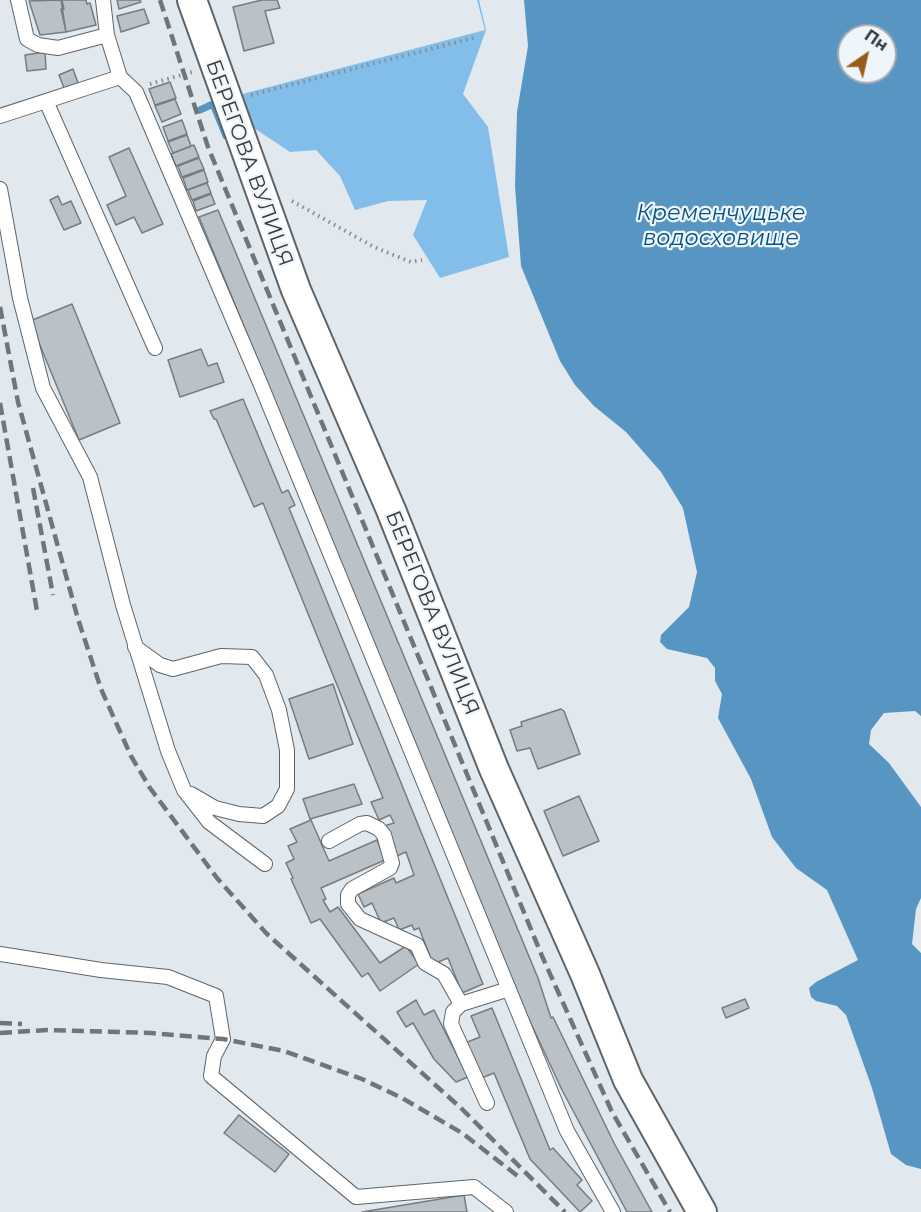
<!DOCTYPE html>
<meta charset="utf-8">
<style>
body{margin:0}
#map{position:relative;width:921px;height:1212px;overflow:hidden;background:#e1e8ee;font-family:Montserrat,sans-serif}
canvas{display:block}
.north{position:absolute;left:837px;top:24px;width:60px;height:60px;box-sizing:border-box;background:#eef5fb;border:2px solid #a5aaaf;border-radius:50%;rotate:34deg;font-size:16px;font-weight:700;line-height:24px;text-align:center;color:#373a3d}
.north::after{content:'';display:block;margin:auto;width:21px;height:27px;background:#975e1b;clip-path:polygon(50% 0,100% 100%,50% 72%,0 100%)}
</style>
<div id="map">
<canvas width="921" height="1212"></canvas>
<div class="north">Пн</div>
</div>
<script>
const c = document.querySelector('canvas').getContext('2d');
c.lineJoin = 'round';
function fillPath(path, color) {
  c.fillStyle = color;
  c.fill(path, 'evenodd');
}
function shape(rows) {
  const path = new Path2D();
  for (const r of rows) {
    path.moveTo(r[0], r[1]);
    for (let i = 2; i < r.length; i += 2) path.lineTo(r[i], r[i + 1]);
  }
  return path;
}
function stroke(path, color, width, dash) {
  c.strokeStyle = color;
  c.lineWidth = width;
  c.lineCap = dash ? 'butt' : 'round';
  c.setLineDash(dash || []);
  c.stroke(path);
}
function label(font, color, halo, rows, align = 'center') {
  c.font = font + ' Montserrat,sans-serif';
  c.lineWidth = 4.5;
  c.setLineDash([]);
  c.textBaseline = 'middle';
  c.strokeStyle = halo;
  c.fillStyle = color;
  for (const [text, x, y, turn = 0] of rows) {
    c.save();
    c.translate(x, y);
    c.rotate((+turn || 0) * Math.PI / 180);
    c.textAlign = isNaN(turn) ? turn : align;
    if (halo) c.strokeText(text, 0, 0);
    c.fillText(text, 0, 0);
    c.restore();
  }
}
fillPath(shape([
 [477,0,479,0,486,30,463,94,488,127,509,257,440,278,413,235,427,200,388,201,355,210,340,176,316,150,290,152,239,118,235,96,485,30]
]), '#83bde9');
fillPath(shape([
 [524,0,921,0,921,716,915,711,884,713,871,730,869,744,889,763,921,807,921,898,916,909,912,944,921,953,921,1169,906,1165,891,1154,872,1088,846,1015,837,1006,816,1001,811,997,809,988,816,982,858,960,827,890,796,868,772,837,751,779,718,718,722,694,715,681,715,668,707,658,667,649,660,642,661,635,689,607,697,572,683,508,661,472,626,432,594,406,575,385,560,361,521,266,515,186,517,112,528,46],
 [849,36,885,36,885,72,849,72]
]), '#5795c2');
stroke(shape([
 [200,110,213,104,226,136,229,135]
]), '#5795c2', 7);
const building = shape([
 [61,0,66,32,40,35,29,1,61,0],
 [62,0,86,0,87,4,90,3,96,25,66,32,61,9,64,9,62,0],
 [117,0,140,0,141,2,119,9,117,0],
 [262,0,277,0,280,8,265,11,274,43,244,51,233,7,262,0],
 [144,9,149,23,121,32,117,16,144,9],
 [45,52,46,69,27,71,25,55,45,52],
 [73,69,78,83,64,88,59,75,73,69],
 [170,82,176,98,155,105,149,89,170,82],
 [175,99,181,114,162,122,155,106,175,99],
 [182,120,187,134,168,141,163,127,182,120],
 [187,135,191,146,173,153,168,142,187,135],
 [194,145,199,157,176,166,171,154,194,145],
 [129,148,163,224,142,233,134,217,116,225,107,205,126,196,109,157,129,148],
 [199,158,204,169,182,177,178,166,199,158],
 [204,170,208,182,187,190,183,178,204,170],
 [207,183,211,193,192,200,188,190,207,183],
 [211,194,215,204,196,211,193,201,211,194],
 [58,196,62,205,71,201,81,223,64,230,50,200,58,196],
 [218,210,538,978,551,1018,553,1017,614,1143,652,1212,627,1212,562,1090,527,1015,199,217,218,210],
 [72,304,120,423,79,440,30,321,72,304],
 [201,349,208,366,217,363,224,382,180,397,168,360,201,349],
 [243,399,282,493,288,490,295,505,289,508,483,984,462,993,448,958,433,964,419,928,414,930,412,925,399,930,394,918,381,923,372,903,364,907,358,894,394,878,396,883,414,875,406,852,394,857,381,827,394,823,390,815,379,820,371,802,383,798,263,503,254,507,216,419,214,419,210,411,243,399],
 [333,684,353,744,309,759,289,699,333,684],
 [561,709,564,711,580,754,538,769,530,748,517,751,510,730,522,726,521,722,561,709],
 [354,784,362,804,310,819,303,799,354,784],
 [579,796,599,841,563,856,544,811,579,796],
 [311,820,329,861,377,840,385,860,321,888,326,899,323,900,330,912,338,907,380,963,406,946,419,964,380,991,368,973,362,977,320,919,311,923,291,879,293,878,286,863,294,859,288,846,297,842,290,829,311,820],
 [745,999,749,1008,726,1018,722,1008,745,999],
 [416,1000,424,1015,434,1010,468,1077,456,1082,434,1059,413,1023,406,1027,397,1012,416,1000],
 [492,1008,550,1150,553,1148,582,1180,577,1185,592,1201,580,1212,530,1159,494,1073,479,1079,465,1043,480,1037,471,1016,492,1008],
 [239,1115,289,1154,275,1172,224,1133,239,1115],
 [464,1195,467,1212,362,1212,464,1195]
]);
fillPath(building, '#bac1c7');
stroke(building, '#767c82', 1.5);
const service = shape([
 [18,0,27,39,38,45,58,48,107,35],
 [103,0,107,35,120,77,136,92,261,385,567,1131,613,1212],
 [46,101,155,348],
 [0,116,120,77],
 [0,189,20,298,43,388,90,477,123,605,168,751,184,790,209,822,265,864],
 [135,647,160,665,173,669,221,656,252,657,266,675,279,710,287,750,287,789,278,806,263,816,239,814,215,808,191,794],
 [329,841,360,824,367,823,379,829,384,835,392,863,390,868,352,889,348,895,348,904,360,919,417,945,425,963,444,974,461,1004,509,989],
 [0,954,101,970,168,977,216,996,223,1039,214,1056,211,1076,356,1197,474,1187,506,1212],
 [461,1004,453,1012,451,1024,487,1103]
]);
const minor = shape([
 [192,0,296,290,391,510,494,769,585,974,628,1080,702,1212]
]);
stroke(service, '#5e656a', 16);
stroke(minor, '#5e656a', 32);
stroke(shape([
 [150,84,192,72],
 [251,95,477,37],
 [292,201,374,247,411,262,422,260]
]), '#868b8f', 4, [1.5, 4.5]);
stroke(service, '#fff', 14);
stroke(minor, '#fff', 28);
stroke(shape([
 [160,0,208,147,542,956,612,1112,670,1212],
 [0,307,18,402,78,619,101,689,131,756,150,788,217,878,267,934,461,1108,565,1212],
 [0,403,37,611],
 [33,488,53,595],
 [0,1023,22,1024],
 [0,1033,47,1030,151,1033,223,1039,284,1051,362,1079,402,1098,462,1133,519,1177]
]), '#707579', 4.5, [12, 6]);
label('21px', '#373a3d', '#eef5fb', [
 ["БЕРЕГОВА ВУЛИЦЯ",249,163,70],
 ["БЕРЕГОВА ВУЛИЦЯ",432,613,68]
]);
label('italic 22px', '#03527e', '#eef5fb', [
 ["Кременчуцьке",721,214],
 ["водосховище",721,239]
]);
</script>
